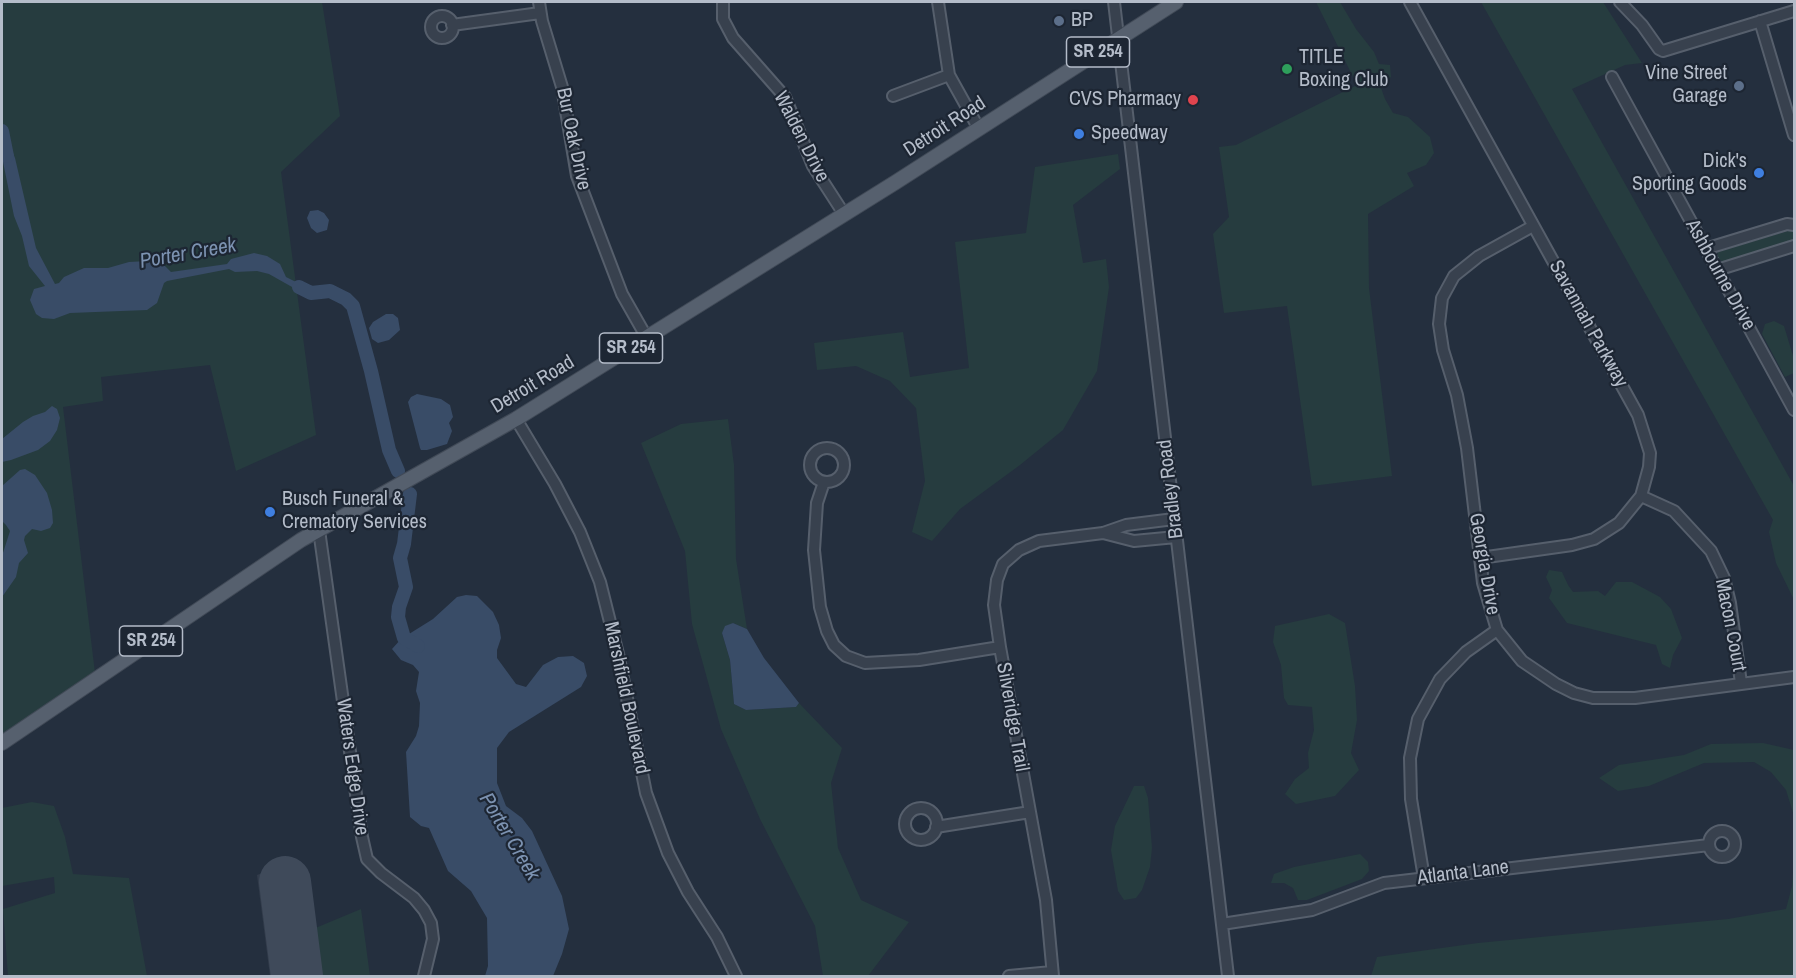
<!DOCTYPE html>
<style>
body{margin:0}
#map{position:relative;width:1796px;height:978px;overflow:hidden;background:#242f3e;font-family:"Archivo Narrow",sans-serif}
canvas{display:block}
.frame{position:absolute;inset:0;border:3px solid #b4bcc9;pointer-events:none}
</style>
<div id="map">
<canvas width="1796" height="978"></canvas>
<div class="frame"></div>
</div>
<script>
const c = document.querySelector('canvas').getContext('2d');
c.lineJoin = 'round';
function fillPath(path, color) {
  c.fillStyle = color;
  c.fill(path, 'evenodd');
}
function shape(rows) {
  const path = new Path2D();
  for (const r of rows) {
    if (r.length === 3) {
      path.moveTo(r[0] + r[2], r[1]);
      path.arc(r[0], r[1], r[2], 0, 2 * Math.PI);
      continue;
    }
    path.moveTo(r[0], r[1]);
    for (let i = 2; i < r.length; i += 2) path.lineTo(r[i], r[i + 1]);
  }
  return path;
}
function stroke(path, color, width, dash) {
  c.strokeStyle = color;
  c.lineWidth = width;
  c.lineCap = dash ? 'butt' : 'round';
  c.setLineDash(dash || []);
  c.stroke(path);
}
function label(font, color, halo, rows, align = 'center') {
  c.font = font + ' "Archivo Narrow",sans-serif';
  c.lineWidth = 4.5;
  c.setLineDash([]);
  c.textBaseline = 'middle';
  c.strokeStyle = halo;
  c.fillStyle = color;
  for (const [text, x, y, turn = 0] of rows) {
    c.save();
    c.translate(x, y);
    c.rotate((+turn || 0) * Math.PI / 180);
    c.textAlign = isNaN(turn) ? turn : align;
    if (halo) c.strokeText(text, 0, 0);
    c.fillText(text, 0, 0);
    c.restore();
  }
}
fillPath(shape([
 [295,860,312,976,270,976,257,875]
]), '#323c4b');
fillPath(shape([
 [2,2,322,2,340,116,281,172,316,435,236,471,210,365,101,377,103,401,63,407,95,673,2,736],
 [1316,2,1340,2,1356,29,1374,52,1379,64,1390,65,1391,77,1380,85,1385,99,1393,113,1408,117,1430,137,1434,153,1426,165,1407,173,1414,186,1368,214,1369,288,1392,476,1312,486,1287,306,1224,313,1213,234,1229,217,1219,147,1236,145,1357,85],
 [1481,2,1603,2,1642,63,1625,65,1572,89,1794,486,1794,600,1776,563,1769,532,1773,520],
 [1118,154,1120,169,1073,205,1083,263,1106,259,1109,287,1097,371,1063,430,1020,465,960,509,932,541,912,532,925,481,916,408,890,381,856,366,817,370,814,343,903,332,910,377,969,368,955,242,1026,233,1035,167],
 [1791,230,1794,231,1794,241,1723,262,1717,258,1718,252],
 [1774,321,1784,326,1794,359,1794,373,1785,377,1762,334,1765,324],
 [728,419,734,465,736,559,747,629,733,623,722,633,730,660,734,704,746,710,796,707,799,703,842,748,831,783,838,848,861,900,909,922,868,976,823,976,815,926,760,819,721,729,692,624,685,551,641,443,681,424],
 [1549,570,1562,572,1568,585,1573,592,1598,591,1605,596,1616,582,1632,582,1660,597,1671,609,1682,638,1673,655,1670,668,1662,664,1656,645,1567,623,1549,598,1552,590,1546,577],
 [1329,614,1345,623,1355,686,1357,720,1351,753,1359,770,1335,796,1296,804,1285,794,1295,779,1309,768,1308,753,1314,730,1312,707,1288,705,1284,698,1281,665,1273,642,1275,626],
 [1763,743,1794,750,1794,816,1786,790,1771,772,1754,762,1704,763,1649,786,1618,791,1599,778,1619,765,1684,755,1711,744],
 [1134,786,1144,786,1148,798,1152,848,1150,867,1142,890,1136,898,1124,900,1118,891,1111,850,1115,826],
 [32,802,54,806,65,837,73,874,129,878,147,976,8,976,3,909,55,893,54,877,2,886,2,808],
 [1360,854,1368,862,1369,871,1362,879,1307,900,1298,900,1293,888,1284,883,1271,883,1274,874,1294,867],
 [1794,858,1794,976,1371,976,1377,957,1478,943,1728,919,1786,909,1792,886],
 [361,909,370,976,319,976,313,929]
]), '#263c3f');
fillPath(shape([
 [7,138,15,158,36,248,55,284,59,283,64,277,84,268,108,268,129,262,148,261,162,263,171,272,227,264,231,259,254,253,267,256,280,264,286,277,308,288,317,290,314,297,308,296,269,274,257,271,235,272,229,269,167,281,164,283,157,303,147,310,70,313,54,319,42,318,36,314,30,300,34,289,45,286,29,266,22,236,14,216,2,157,2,141],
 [310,211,318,210,324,213,329,220,327,230,317,233,311,228,307,218],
 [386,314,393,314,398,318,400,330,389,340,378,343,372,339,369,328,373,322],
 [417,394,441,399,450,405,453,417,449,423,452,431,447,444,427,450,421,450,420,448,408,402,411,397],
 [52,406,57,409,60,418,57,430,50,441,38,450,11,460,2,462,2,439,23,422,33,416,45,412],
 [25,469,35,475,47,493,52,510,53,523,50,528,41,531,32,529,25,536,24,540,28,553,19,563,16,577,2,597,2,556,10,531,6,525,2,521,2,486,20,470],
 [466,595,477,596,493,612,499,625,501,638,497,650,497,658,516,684,526,687,543,665,558,657,573,656,584,663,587,676,581,687,509,732,497,748,497,783,506,806,522,818,532,831,562,896,569,929,562,954,553,976,485,976,488,966,487,918,471,891,448,871,429,828,421,826,410,817,406,752,416,736,419,726,420,703,416,691,419,672,413,665,401,660,392,649,401,639,433,619,457,597],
 [733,623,747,629,764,658,799,703,796,707,746,710,734,704,730,660,722,633,725,626]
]), '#394c67');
stroke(shape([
 [2,131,7,156],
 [299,287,311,293,330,291,346,299,353,306,371,371,389,450,398,471],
 [410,494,404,544,400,558,406,587,399,607,398,617,404,638,418,646]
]), '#394c67', 14);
stroke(shape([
 [285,882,297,976]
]), '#3f4a5a', 52);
const minor = shape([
 [539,2,542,21,562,87,577,176,622,294,647,338],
 [723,2,723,19,733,38,785,97,813,166,844,214],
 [938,2,949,75,979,129],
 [1114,2,1228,976],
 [1410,2,1638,415,1650,453,1649,467,1641,496,1619,523,1594,539,1572,545,1480,558],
 [1620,2,1642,25,1659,49,1663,51,1794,11],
 [442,27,11],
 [1760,21,1794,135],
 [452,25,540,13],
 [1612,77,1794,410],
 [893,96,949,75],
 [1533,226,1479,256,1454,276,1442,298,1439,324,1443,350,1457,395,1467,448,1483,583,1497,630,1522,661,1556,684,1574,693,1593,698,1635,698,1794,677],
 [1705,249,1787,224,1794,225],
 [1717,270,1794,246],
 [516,419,555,484,580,532,600,582,619,658,646,793,668,853,688,892,717,937,736,976],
 [827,465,17],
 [824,482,817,503,814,550,820,607,827,631,834,645,846,656,865,663,919,660,1000,647],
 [1641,496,1674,511,1711,551,1724,578,1730,603,1741,683],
 [319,530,362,837,367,859,381,873,414,898,424,910,431,923,433,939,424,976],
 [1103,533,1134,541,1176,537],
 [921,824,16],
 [936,827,1030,812],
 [1722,844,13],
 [1424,878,1411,799,1410,758,1418,719,1440,679,1466,652,1497,630],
 [1222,924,1312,910,1384,883,1709,845],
 [1009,976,1052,972],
 [1053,976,1046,900,1000,647,994,605,997,580,1003,564,1019,550,1039,541,1103,533,1126,525,1174,519]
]);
const major = shape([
 [2,743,301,540,516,419,896,182,1176,2]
]);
stroke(minor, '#565f6c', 14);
stroke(major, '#414a57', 16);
stroke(minor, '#38414e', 10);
stroke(major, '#56606e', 14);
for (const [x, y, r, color] of [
 [1059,21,6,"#5c6f8a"],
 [1287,69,6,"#2e9e5b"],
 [1739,86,6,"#5c6f8a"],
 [1193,100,6,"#e0444e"],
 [1079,134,6,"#3f7fe0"],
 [1759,173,6,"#3f7fe0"],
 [270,512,6,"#3f7fe0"]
]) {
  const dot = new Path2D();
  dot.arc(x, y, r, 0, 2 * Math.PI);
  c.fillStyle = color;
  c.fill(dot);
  stroke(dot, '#1d2633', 2);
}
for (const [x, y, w] of [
 [1098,52,63],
 [631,348,63],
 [151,641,63]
]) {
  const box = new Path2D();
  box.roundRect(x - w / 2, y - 15, w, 30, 4.5);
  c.fillStyle = '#1d2633';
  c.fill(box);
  stroke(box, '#b4bcc9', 1.5);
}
label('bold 18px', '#b4bcc9', null, [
 ["SR 254",1098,52],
 ["SR 254",631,348],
 ["SR 254",151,641]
]);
label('20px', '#b4bcc9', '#1d2633', [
 ["BP",1071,21],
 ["TITLE",1299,58],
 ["Boxing Club",1299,81],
 ["Vine Street",1727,74,"right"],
 ["Garage",1727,97,"right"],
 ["CVS Pharmacy",1181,100,"right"],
 ["Speedway",1091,134],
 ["Dick's",1747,162,"right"],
 ["Sporting Goods",1747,185,"right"],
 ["Busch Funeral &",282,500],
 ["Crematory Services",282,523]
], 'left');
label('20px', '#b4bcc9', '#1d2633', [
 ["Detroit Road",945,127,-33],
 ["Walden Drive",801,137,63],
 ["Bur Oak Drive",573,139,78],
 ["Ashbourne Drive",1720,275,61],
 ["Savannah Parkway",1588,324,61],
 ["Detroit Road",533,385,-31],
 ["Bradley Road",1171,489,-97],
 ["Georgia Drive",1484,564,80],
 ["Macon Court",1730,625,79],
 ["Marshfield Boulevard",626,698,78],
 ["Silveridge Trail",1012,717,80],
 ["Waters Edge Drive",352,767,82],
 ["Atlanta Lane",1463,873,-7]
]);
label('italic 21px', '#7c92b1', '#1d2633', [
 ["Porter Creek",188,254,-10],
 ["Porter Creek",509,837,59]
]);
</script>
